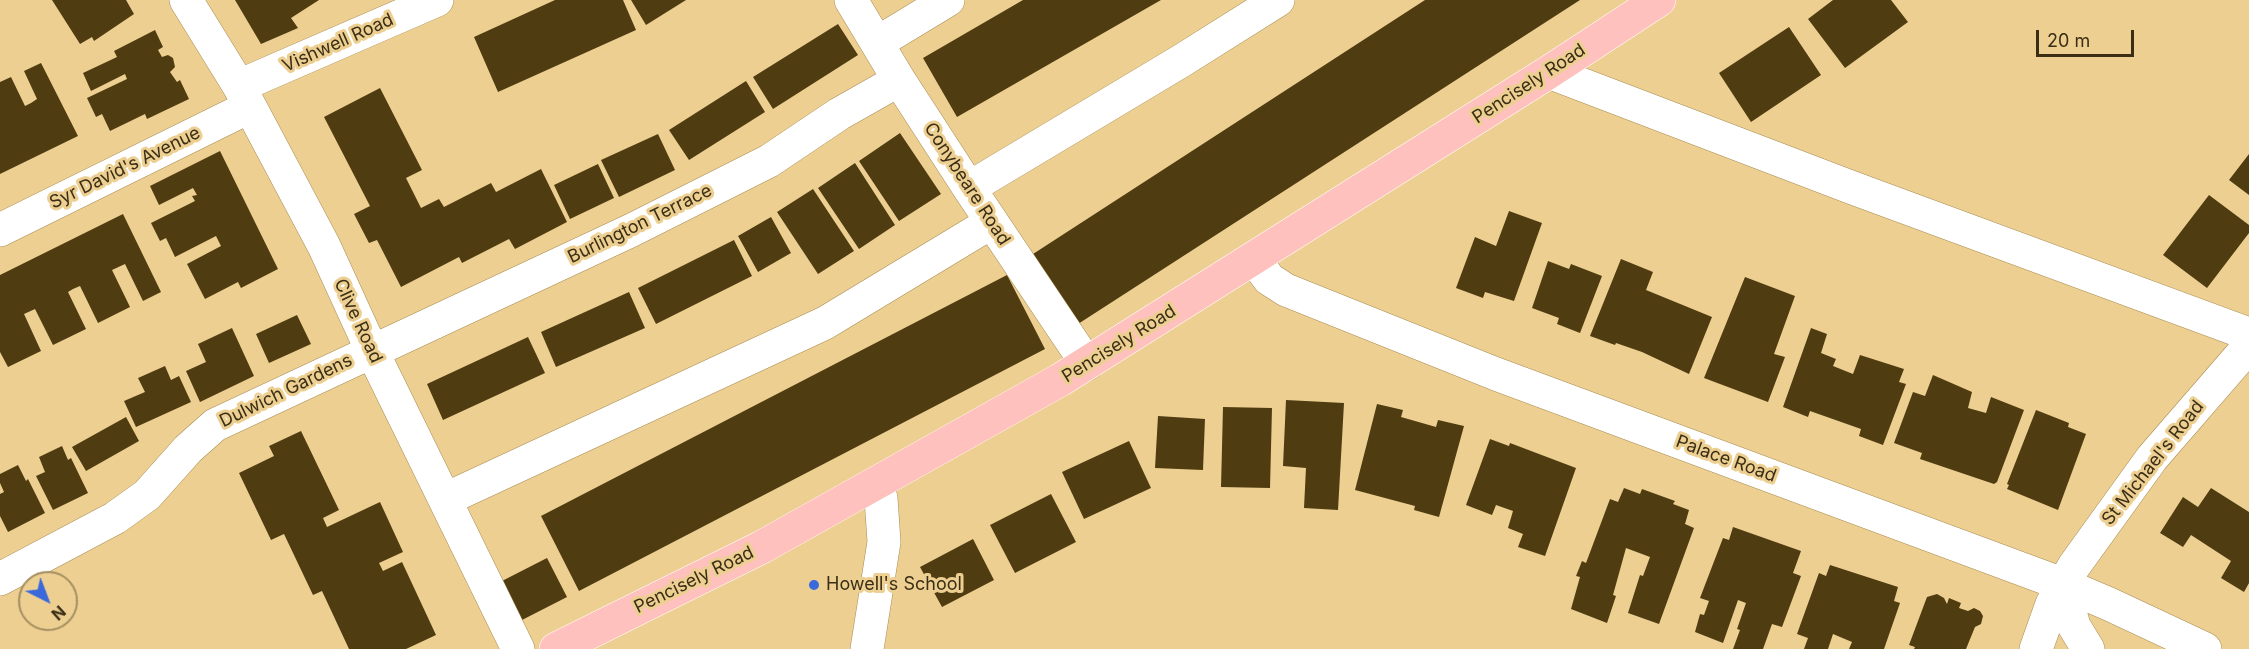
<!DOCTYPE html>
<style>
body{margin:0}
#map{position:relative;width:2249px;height:649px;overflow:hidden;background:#edcf92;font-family:Inter,sans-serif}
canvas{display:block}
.north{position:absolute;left:18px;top:571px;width:60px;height:60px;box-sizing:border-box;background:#edcf92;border:2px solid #a58f60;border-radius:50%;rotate:138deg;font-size:16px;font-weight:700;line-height:24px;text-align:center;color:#3a2e15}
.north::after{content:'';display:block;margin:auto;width:21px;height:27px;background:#3b69da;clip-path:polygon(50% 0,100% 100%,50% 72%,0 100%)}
.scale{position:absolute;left:2036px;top:30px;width:98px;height:27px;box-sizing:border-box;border:3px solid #3a2e15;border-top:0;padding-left:8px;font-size:18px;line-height:21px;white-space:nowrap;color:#3a2e15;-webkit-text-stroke:4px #edcf92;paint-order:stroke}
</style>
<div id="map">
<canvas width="2249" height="649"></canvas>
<div class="north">N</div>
<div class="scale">20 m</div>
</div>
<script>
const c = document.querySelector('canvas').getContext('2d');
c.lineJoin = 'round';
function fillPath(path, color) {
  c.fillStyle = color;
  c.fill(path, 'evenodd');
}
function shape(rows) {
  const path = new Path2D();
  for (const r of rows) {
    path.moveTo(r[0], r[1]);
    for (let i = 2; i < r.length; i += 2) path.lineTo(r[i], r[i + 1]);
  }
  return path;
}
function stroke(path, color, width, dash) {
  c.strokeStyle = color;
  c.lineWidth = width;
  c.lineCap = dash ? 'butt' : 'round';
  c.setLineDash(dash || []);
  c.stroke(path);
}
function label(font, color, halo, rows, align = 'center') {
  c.font = font + ' Inter,sans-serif';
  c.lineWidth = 6;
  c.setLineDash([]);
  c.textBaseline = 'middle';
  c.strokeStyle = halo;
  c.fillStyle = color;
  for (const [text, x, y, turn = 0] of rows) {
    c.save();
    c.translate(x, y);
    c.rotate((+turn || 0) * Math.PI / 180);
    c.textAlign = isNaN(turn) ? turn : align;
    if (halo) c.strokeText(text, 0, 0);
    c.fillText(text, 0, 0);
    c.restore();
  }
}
fillPath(shape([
 [52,0,126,0,134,14,94,41,92,37,80,44],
 [235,0,319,0,291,18,298,28,261,44],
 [555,0,623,0,636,30,498,92,474,37],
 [631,0,686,0,646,25],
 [1023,0,1161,0,957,117,923,58],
 [1425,0,1580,0,1078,324,1033,254],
 [1833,0,1891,0,1908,22,1845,68,1808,19],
 [838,24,858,55,773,109,753,77],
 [1789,27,1821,75,1751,122,1719,73],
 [155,30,163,47,158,50,162,57,168,55,173,58,175,67,170,72,177,82,180,80,189,99,147,119,145,114,110,131,102,114,96,117,87,98,127,79,125,74,91,91,83,73,117,57,114,51],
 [41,63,78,136,0,174,0,82,11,77,25,106,31,103,37,99,24,71],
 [746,81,765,112,689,160,669,130],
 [380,88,422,170,406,178,421,208,439,199,444,207,491,183,496,192,541,169,567,222,515,249,509,239,462,263,459,257,401,287,377,240,369,243,354,214,370,206,324,117],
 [900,133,941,194,899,221,859,161],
 [658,134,675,170,619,197,601,160],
 [220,151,278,269,241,288,238,282,205,299,187,264,221,246,216,236,175,257,166,238,160,241,151,223,195,201,192,196,197,195,193,188,159,205,150,186],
 [2249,154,2249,195,2229,180],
 [855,163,895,225,859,249,818,188],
 [598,164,614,198,570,219,554,185],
 [813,189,854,251,818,274,777,212],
 [2209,195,2249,225,2249,233,2207,288,2163,255],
 [1509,211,1542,223,1514,301,1485,292,1483,298,1456,288,1475,237,1496,246],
 [123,214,161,292,143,301,125,264,112,270,130,307,98,323,80,286,73,289,68,292,86,329,53,345,35,309,24,314,41,351,8,367,0,352,0,275],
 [771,217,791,253,758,272,738,236],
 [734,240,752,276,656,324,638,288],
 [1621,259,1653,272,1646,290,1712,317,1689,374,1642,352,1616,343,1615,345,1590,336],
 [1548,261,1569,269,1571,264,1602,276,1580,333,1557,324,1559,318,1532,308],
 [1007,275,1045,349,579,591,541,516],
 [1745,277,1795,296,1774,354,1785,357,1768,402,1704,378],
 [629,292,645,328,556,367,541,332],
 [297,315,311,344,269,363,256,334],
 [232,328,254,376,200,402,186,371,206,362,198,344],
 [1811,328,1827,334,1821,353,1836,359,1833,366,1853,374,1860,355,1904,369,1899,382,1906,384,1883,445,1859,436,1861,429,1810,411,1808,417,1783,407],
 [528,337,545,373,443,420,427,384],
 [165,366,171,380,179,376,191,402,136,427,124,401,145,392,138,378],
 [1933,375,1972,392,1968,408,1986,413,1991,397,2024,410,1997,482,1994,484,1920,459,1922,453,1894,443,1913,392,1925,396],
 [1286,400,1344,403,1338,510,1304,508,1306,468,1283,466],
 [1377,404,1403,410,1401,417,1436,427,1438,420,1464,426,1439,517,1414,510,1415,506,1355,490],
 [1223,407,1272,408,1270,488,1221,487],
 [2036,410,2069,423,2068,427,2086,434,2058,510,2007,489,2009,485,2007,484],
 [1158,416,1205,419,1203,470,1155,468],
 [126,417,139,441,86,471,72,447],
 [301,431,339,510,323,518,327,527,380,502,403,552,379,563,383,571,402,562,436,635,406,649,349,649,322,591,313,595,284,534,271,540,239,473,274,456,269,446],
 [1490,439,1509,446,1510,443,1576,468,1545,556,1518,547,1523,534,1508,528,1513,511,1496,505,1492,515,1466,505],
 [1129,441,1151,488,1084,519,1062,472],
 [62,446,68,460,71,458,88,493,53,510,36,476,45,472,39,457],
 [18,465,26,481,28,479,45,513,8,532,0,516,0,494,4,492,0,483,0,474],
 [1624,488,1640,494,1642,489,1675,501,1673,504,1689,510,1685,524,1694,528,1659,624,1628,613,1640,575,1643,576,1650,557,1626,548,1613,595,1616,596,1607,623,1571,609,1580,577,1576,576,1582,561,1586,563,1610,499,1618,502],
 [2211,488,2249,512,2249,583,2244,592,2221,578,2231,561,2191,535,2183,547,2160,533,2183,497,2198,507],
 [1051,494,1076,542,1015,573,990,525],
 [1733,527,1801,551,1793,573,1801,576,1782,627,1772,624,1763,649,1733,649,1740,630,1737,629,1746,603,1738,600,1723,643,1695,632,1700,614,1704,615,1709,601,1700,598,1723,538,1729,540],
 [973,539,994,580,942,607,920,567],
 [547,558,567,597,522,620,502,581],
 [1830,565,1898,587,1894,601,1900,603,1884,649,1849,649,1852,642,1833,634,1828,649,1804,649,1808,638,1797,634,1819,573,1826,576],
 [1937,594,1944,598,1947,604,1949,598,1961,603,1959,608,1968,611,1974,608,1980,611,1983,616,1981,624,1975,627,1966,649,1914,649,1915,647,1909,645,1927,597]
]), '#4f3c11');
const minor = shape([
 [186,0,239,86,324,246,372,351,518,649],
 [851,0,899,80,969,188,1087,364],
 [877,43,948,0],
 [1549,72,1853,188,2249,334],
 [239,86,437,0],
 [969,188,1181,61,1278,0],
 [0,230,249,107],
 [1254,259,1269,279,1286,290,1496,374,2062,584,2109,604,2205,649],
 [446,499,825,323,992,222],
 [0,579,115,518,147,495,188,449,215,425,632,230,769,161,839,114,899,80],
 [2062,584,2074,626,2088,649],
 [867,649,884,542,881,498,875,485],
 [2036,649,2052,604,2074,566,2152,458,2249,346]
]);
const major = shape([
 [556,649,762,547,1060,380,1549,72,1659,0]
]);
stroke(minor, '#a98d52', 34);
stroke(major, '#fff', 34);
stroke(minor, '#fff', 33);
stroke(major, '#fec1bd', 33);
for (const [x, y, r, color] of [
 [814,585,6,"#3b69da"]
]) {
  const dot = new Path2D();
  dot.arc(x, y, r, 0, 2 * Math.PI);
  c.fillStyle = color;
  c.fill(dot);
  stroke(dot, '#edcf92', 2);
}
label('18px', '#3a2e15', '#edcf92', [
 ["Vishwell Road",338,43,-24],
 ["Pencisely Road",1529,84,-33],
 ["Syr David's Avenue",125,168,-26],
 ["Conybeare Road",967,184,57],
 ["Burlington Terrace",640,224,-26],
 ["Clive Road",358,321,65],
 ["Pencisely Road",1119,344,-32],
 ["Dulwich Gardens",286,391,-26],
 ["Palace Road",1726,459,20],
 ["St Michael's Road",2153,463,-52],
 ["Pencisely Road",694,580,-26]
]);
label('18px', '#3a2e15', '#edcf92', [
 ["Howell's School",826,585]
], 'left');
</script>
